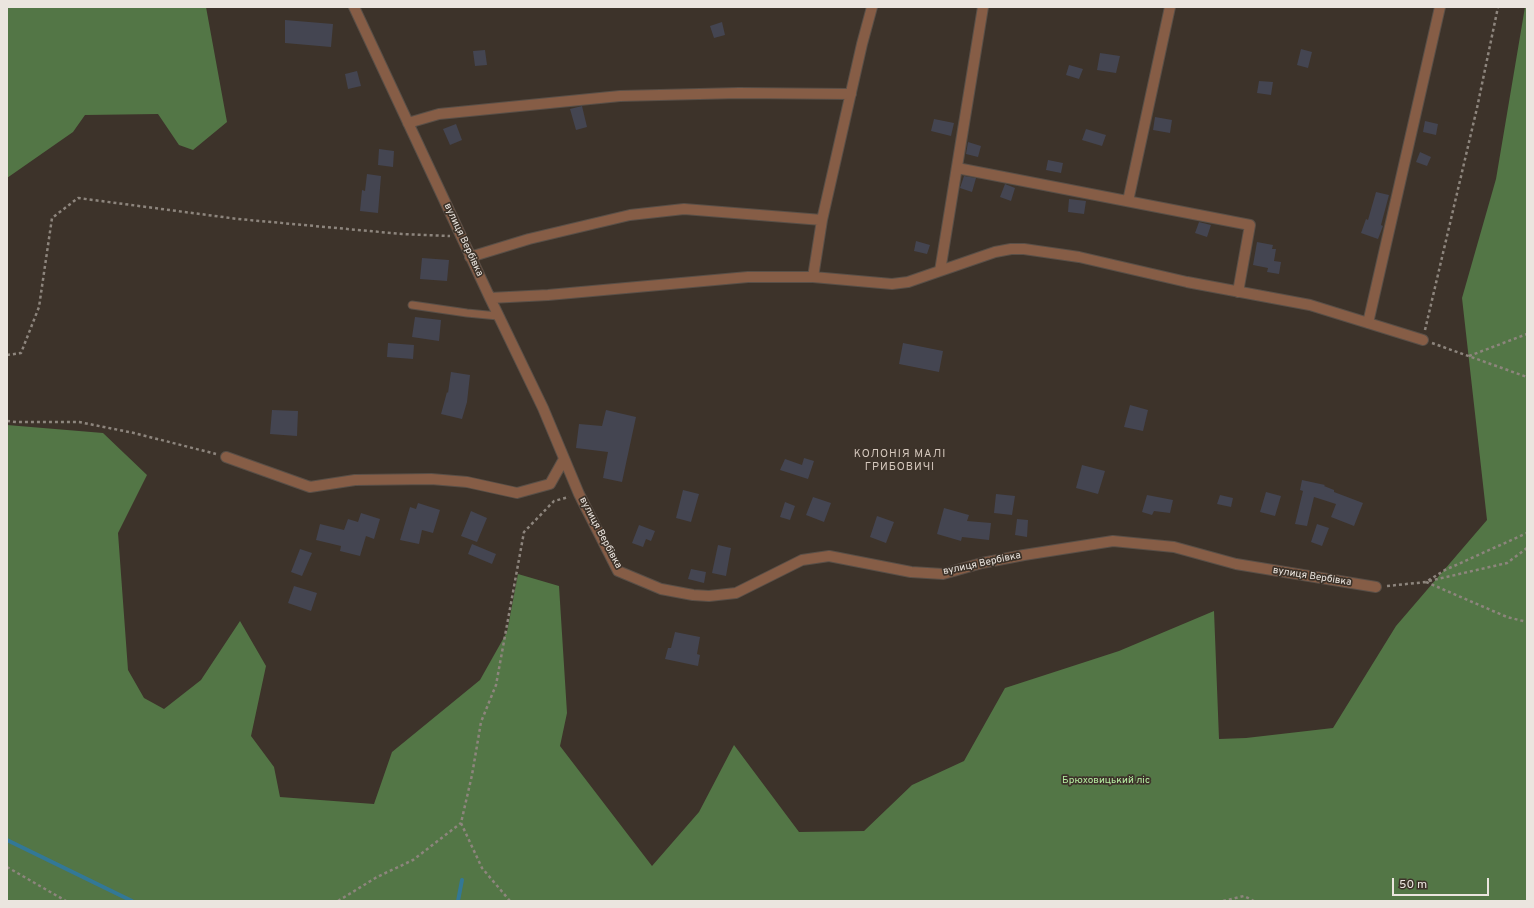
<!DOCTYPE html>
<meta charset="utf-8">
<style>
body{margin:0}
#map{position:relative;width:1534px;height:908px;overflow:hidden;background:#3d332a;font-family:Overpass,sans-serif}
canvas{display:block}
.frame{position:absolute;inset:0;border:8px solid #ebe5df;pointer-events:none}
.scale{position:absolute;left:1392px;top:878px;width:97px;height:18px;box-sizing:border-box;border:2px solid #ebe5df;border-top:0;padding-left:5px;font-size:12px;line-height:14px;white-space:nowrap;color:#ebe5df;-webkit-text-stroke:3px #3d332a;paint-order:stroke}
</style>
<div id="map">
<canvas width="1534" height="908"></canvas>
<div class="frame"></div>
<div class="scale">50 m</div>
</div>
<script>
const c = document.querySelector('canvas').getContext('2d');
c.lineJoin = 'round';
function fillPath(path, color) {
  c.fillStyle = color;
  c.fill(path, 'evenodd');
}
function shape(rows) {
  const path = new Path2D();
  for (const r of rows) {
    path.moveTo(r[0], r[1]);
    for (let i = 2; i < r.length; i += 2) path.lineTo(r[i], r[i + 1]);
  }
  return path;
}
function stroke(path, color, width, dash) {
  c.strokeStyle = color;
  c.lineWidth = width;
  c.lineCap = dash ? 'butt' : 'round';
  c.setLineDash(dash || []);
  c.stroke(path);
}
function label(font, color, halo, rows, align = 'center') {
  c.font = font + ' Overpass,sans-serif';
  c.lineWidth = 3.5;
  c.setLineDash([]);
  c.textBaseline = 'middle';
  c.strokeStyle = halo;
  c.fillStyle = color;
  for (const [text, x, y, turn = 0] of rows) {
    c.save();
    c.translate(x, y);
    c.rotate((+turn || 0) * Math.PI / 180);
    c.textAlign = isNaN(turn) ? turn : align;
    if (halo) c.strokeText(text, 0, 0);
    c.fillText(text, 0, 0);
    c.restore();
  }
}
fillPath(shape([
 [7,7,206,7,227,122,193,150,179,145,158,114,85,115,73,132,7,178],
 [1525,7,1527,7,1527,901,7,901,7,425,103,433,147,475,118,533,128,670,144,698,164,709,201,680,240,621,266,666,251,736,274,767,280,797,374,804,392,752,480,680,507,632,518,574,559,586,567,713,560,746,652,866,699,812,734,745,799,832,864,831,912,785,964,761,1005,688,1119,651,1214,611,1219,739,1246,738,1333,728,1396,626,1487,520,1462,298,1496,179]
]), '#537646');
stroke(shape([
 [7,840,132,901],
 [458,901,462,880]
]), '#337896', 4);
fillPath(shape([
 [285,20,333,24,331,47,285,43],
 [722,22,725,35,714,38,710,26],
 [1301,49,1312,52,1308,68,1297,65],
 [485,50,487,65,475,66,473,51],
 [1100,53,1120,56,1116,73,1097,70],
 [1069,65,1083,69,1079,79,1066,75],
 [357,71,361,86,348,89,345,74],
 [1259,81,1273,82,1271,95,1257,93],
 [582,106,587,127,576,130,570,109],
 [1155,117,1172,120,1170,133,1153,130],
 [934,119,954,123,951,136,931,131],
 [1425,121,1438,124,1436,135,1423,132],
 [456,124,462,140,450,145,443,129],
 [1086,129,1106,135,1102,146,1082,140],
 [968,142,981,146,978,157,966,154],
 [379,149,394,151,393,167,378,165],
 [1420,152,1431,157,1427,166,1416,162],
 [1048,160,1063,163,1061,173,1046,170],
 [367,174,381,176,378,213,360,211,362,190,365,191],
 [964,176,976,178,972,192,960,188],
 [1005,184,1015,188,1011,201,1000,197],
 [1376,192,1389,195,1381,225,1383,226,1378,239,1361,233,1366,219,1368,220],
 [1069,199,1086,201,1084,214,1068,212],
 [1199,222,1211,225,1207,237,1195,233],
 [916,241,930,245,927,254,914,251],
 [1257,242,1273,245,1272,249,1276,249,1274,261,1281,262,1279,274,1267,272,1268,268,1253,265],
 [422,258,449,260,447,281,420,279],
 [415,317,441,320,439,341,412,337],
 [388,343,414,345,413,359,387,357],
 [903,343,943,351,939,372,899,364],
 [451,372,470,375,467,402,462,419,441,414,447,392,448,393],
 [1130,405,1148,410,1143,431,1124,427],
 [272,410,298,411,297,436,270,434],
 [606,410,636,417,622,482,603,478,608,452,576,448,579,424,602,426],
 [804,458,814,461,808,479,780,470,785,459,802,465],
 [1082,465,1105,471,1098,494,1076,488],
 [1302,480,1325,485,1324,486,1334,490,1334,492,1363,503,1354,526,1331,517,1336,504,1314,497,1307,526,1295,524,1303,491,1300,490],
 [683,490,699,494,691,522,676,518],
 [1266,492,1281,496,1275,516,1260,512],
 [996,494,1015,496,1012,515,994,513],
 [1147,495,1173,500,1170,513,1154,511,1152,515,1142,512],
 [1220,495,1233,498,1231,507,1217,504],
 [813,497,831,503,824,522,806,515],
 [785,502,795,506,790,520,780,517],
 [418,503,440,510,433,533,422,530,419,544,400,540,410,507,416,509],
 [944,508,969,515,967,521,991,523,989,540,962,537,961,541,937,534],
 [471,511,487,518,477,542,461,536],
 [361,513,380,519,374,539,366,536,360,556,340,551,341,546,316,540,320,524,344,530,348,519,358,522],
 [877,516,894,522,886,543,870,537],
 [1017,519,1028,520,1027,537,1015,535],
 [1317,524,1329,528,1322,546,1311,542],
 [639,525,655,531,651,541,646,539,643,547,632,543],
 [472,544,496,554,492,564,468,554],
 [718,545,731,548,726,576,712,573],
 [300,549,312,553,302,576,291,572],
 [691,569,706,572,704,583,688,579],
 [294,586,317,593,311,611,288,603],
 [675,632,700,637,697,654,700,655,698,666,665,659,668,648,671,648]
]), '#444551');
const service = shape([
 [412,305,467,313,498,316]
]);
const minor = shape([
 [354,7,490,298,543,408,579,494,618,571,661,589,693,595,709,596,736,593,802,560,829,556,911,572,943,574,982,563,1024,555,1113,541,1174,547,1236,564,1376,587],
 [408,123,439,114,620,96,739,93,851,94],
 [957,168,1250,225,1238,292],
 [1128,201,1170,7],
 [470,257,529,239,630,215,684,209,822,220],
 [940,271,983,7],
 [813,277,822,220,862,44,872,7],
 [490,298,548,295,748,277,813,277,892,284,908,282,995,252,1011,249,1024,249,1079,257,1187,282,1310,305,1423,340],
 [1368,323,1440,7],
 [226,457,310,487,355,480,431,479,467,482,517,493,550,484,564,459]
]);
stroke(service, '#594f47', 9);
stroke(minor, '#594f47', 12);
stroke(shape([
 [1425,330,1477,108,1498,7],
 [1432,343,1527,377],
 [7,355,21,353,39,307,52,218,78,198,238,219,402,234,450,236],
 [1469,356,1527,334],
 [7,421,16,422,79,422,134,433,216,454],
 [1429,581,1507,563,1527,548],
 [1426,582,1507,617,1527,622],
 [1387,586,1426,582,1445,570,1527,533],
 [7,867,66,901],
 [338,901,377,877,413,860,461,823],
 [510,901,482,868,461,823,472,775,481,722,496,685,524,532,554,501,569,497],
 [1223,901,1244,896,1254,901]
]), '#8d857d', 2.5, [3, 3]);
stroke(service, '#865d46', 7);
stroke(minor, '#865d46', 10);
label('10px', '#ebe5df', '#3d332a', [
 ["вулиця Вербівка",463,240,65],
 ["вулиця Вербівка",600,533,62],
 ["вулиця Вербівка",982,564,-12],
 ["вулиця Вербівка",1312,577,9]
]);
label('10px', '#b6eda2', '#3d332a', [
 ["Брюховицький ліс",1106,781]
]);
c.letterSpacing = '1px';
label('11px', '#d6c9be', '#3d332a', [
 ["КОЛОНІЯ МАЛІ",900,455],
 ["ГРИБОВИЧІ",900,468]
]);
c.letterSpacing = '0px';
</script>
